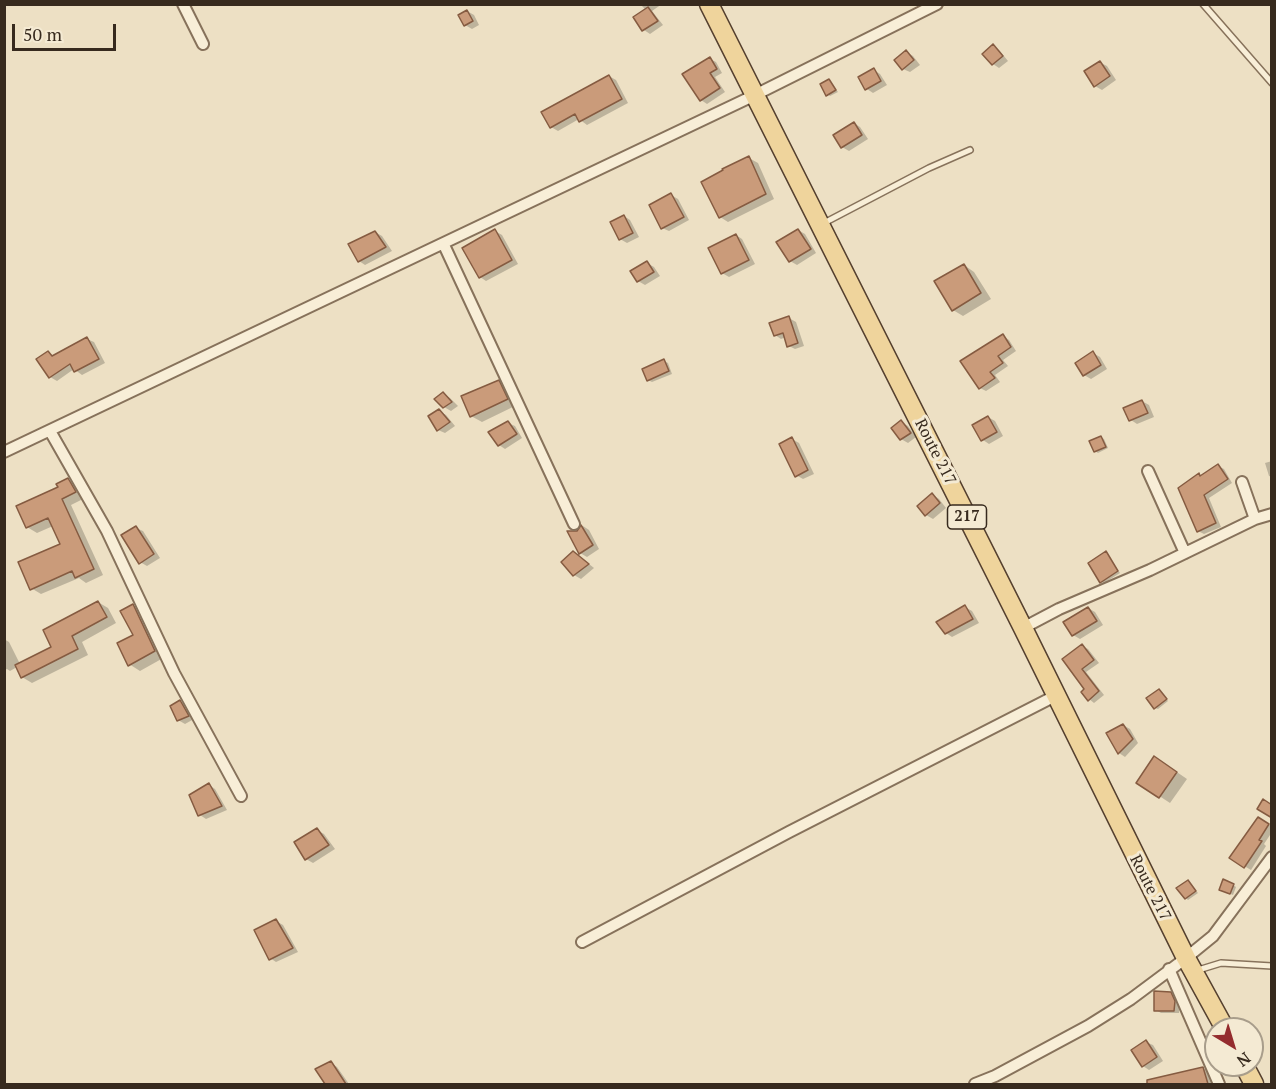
<!DOCTYPE html>
<style>
body{margin:0}
#map{position:relative;width:1276px;height:1089px;overflow:hidden;background:#ede0c4;font-family:"PT Serif",serif}
canvas{display:block}
.frame{position:absolute;inset:0;border:6px solid #372a1e;pointer-events:none}
.north{position:absolute;left:1204px;top:1017px;width:60px;height:60px;box-sizing:border-box;background:#f4ead3;border:2px solid #a89d8b;border-radius:50%;rotate:142deg;font-size:16px;font-weight:700;line-height:24px;text-align:center;color:#372a1e}
.north::after{content:'';display:block;margin:auto;width:21px;height:27px;background:#942c2e;clip-path:polygon(50% 0,100% 100%,50% 72%,0 100%)}
.scale{position:absolute;left:12px;top:24px;width:104px;height:27px;box-sizing:border-box;border:3px solid #372a1e;border-top:0;padding-left:8px;font-size:18px;line-height:21px;white-space:nowrap;color:#372a1e;-webkit-text-stroke:4px #f4ead3;paint-order:stroke}
</style>
<div id="map">
<canvas width="1276" height="1089"></canvas>
<div class="frame"></div>
<div class="north">N</div>
<div class="scale">50 m</div>
</div>
<script>
const c = document.querySelector('canvas').getContext('2d');
c.lineJoin = 'round';
function fillPath(path, color) {
  c.fillStyle = color;
  c.fill(path, 'evenodd');
}
function shape(rows) {
  const path = new Path2D();
  for (const r of rows) {
    path.moveTo(r[0], r[1]);
    for (let i = 2; i < r.length; i += 2) path.lineTo(r[i], r[i + 1]);
  }
  return path;
}
function stroke(path, color, width, dash) {
  c.strokeStyle = color;
  c.lineWidth = width;
  c.lineCap = dash ? 'butt' : 'round';
  c.setLineDash(dash || []);
  c.stroke(path);
}
function label(font, color, halo, rows, align = 'center') {
  c.font = font + ' "PT Serif",serif';
  c.lineWidth = 6;
  c.setLineDash([]);
  c.textBaseline = 'middle';
  c.strokeStyle = halo;
  c.fillStyle = color;
  for (const [text, x, y, turn = 0] of rows) {
    c.save();
    c.translate(x, y);
    c.rotate((+turn || 0) * Math.PI / 180);
    c.textAlign = isNaN(turn) ? turn : align;
    if (halo) c.strokeText(text, 0, 0);
    c.fillText(text, 0, 0);
    c.restore();
  }
}
fillPath(shape([
 [640,4,662,4,652,11,663,25,650,34,644,30,635,18,646,10],
 [467,11,474,15,479,25,472,29,465,25,460,15],
 [993,46,999,50,1008,61,999,68,993,64],
 [906,52,913,56,920,65,910,72,903,69],
 [710,59,716,62,722,73,715,77,725,92,707,104,701,100],
 [1101,63,1107,66,1116,80,1102,90,1095,86],
 [874,70,880,74,887,85,873,93,867,89],
 [609,76,616,80,628,103,587,125,579,119,558,131,551,127],
 [829,81,838,92,830,96,827,94],
 [854,123,860,127,868,139,849,151,842,147],
 [749,158,758,163,774,199,728,222,720,217],
 [671,195,678,199,689,220,669,231,662,228],
 [624,216,630,220,639,237,627,243,620,239],
 [798,230,805,234,816,253,797,265,790,261],
 [495,231,502,235,518,264,486,281,480,277],
 [375,232,382,236,392,251,365,265,359,261],
 [736,235,742,239,755,264,729,277,722,273],
 [647,263,654,267,660,276,645,285,638,281,632,271],
 [964,265,974,272,991,299,963,316,953,310],
 [789,318,796,322,804,346,795,349,789,346,786,337,781,339,775,335],
 [1003,336,1009,340,1016,351,1003,360,1008,366,995,375,1000,382,986,391,980,388],
 [87,339,94,342,105,363,82,375,74,369,57,381,50,377,48,353,55,356],
 [1093,353,1100,357,1107,369,1091,379,1084,375],
 [664,361,668,363,672,374,652,382,648,380],
 [499,382,509,388,517,405,482,422,471,416],
 [444,394,450,398,458,406,451,411,444,407],
 [1142,401,1149,405,1154,417,1137,424,1131,420],
 [439,411,446,415,455,426,445,433,438,430],
 [988,417,995,421,1003,436,989,444,983,440],
 [901,422,908,426,916,437,908,443,901,439],
 [508,423,515,426,522,438,505,449,499,445],
 [1101,437,1104,439,1108,448,1098,453,1095,451],
 [792,439,799,443,814,474,803,479,796,475],
 [1272,461,1272,477,1269,476,1265,463],
 [1218,466,1224,469,1232,483,1209,498,1221,527,1204,534,1198,531,1199,475,1202,477],
 [68,480,78,485,85,498,71,505,103,575,86,583,79,578,41,594,31,588,62,545,53,526,37,533,27,527],
 [933,495,939,499,946,508,933,519,926,515],
 [583,526,589,530,599,549,587,557,580,553,577,532],
 [136,528,143,531,160,558,147,566,140,562],
 [574,552,594,568,581,579,574,575],
 [1106,553,1120,573,1104,583,1101,582],
 [98,602,108,608,116,623,82,642,88,655,32,683,22,677,17,667,10,671,7,669,4,670,4,639,9,642,20,664,53,647],
 [133,605,143,611,165,657,140,671,129,664,135,635],
 [965,607,972,611,979,623,952,637,946,633],
 [1088,608,1095,612,1103,625,1080,639,1073,635],
 [1082,646,1088,649,1099,663,1086,672,1104,695,1094,703,1089,699,1086,689,1064,659],
 [1159,691,1168,701,1158,709,1155,708],
 [180,702,187,706,194,719,185,724,178,720],
 [1123,725,1130,729,1138,743,1125,757,1119,753],
 [1165,764,1187,779,1170,803,1138,782],
 [209,785,215,789,227,810,206,819,200,815],
 [1259,819,1272,826,1272,832,1264,844,1266,846,1251,870,1231,858],
 [317,830,324,834,335,849,313,863,306,859],
 [1188,882,1198,893,1188,900,1186,898],
 [1233,885,1236,887,1233,895,1224,891],
 [276,921,283,925,298,952,276,962,270,958],
 [1171,994,1176,997,1180,1005,1179,1013,1161,1013,1156,1010],
 [1146,1042,1153,1045,1163,1061,1149,1070,1143,1066],
 [331,1063,337,1067,349,1084,327,1084,317,1069],
 [1203,1068,1214,1074,1216,1084,1162,1084,1161,1078]
]), '#0003');
const building = shape([
 [648,7,658,21,642,31,633,17,648,7],
 [467,10,473,21,464,26,458,15,467,10],
 [993,44,1003,56,992,65,982,54,993,44],
 [906,50,914,60,902,70,894,60,906,50],
 [710,57,717,69,710,73,720,88,700,101,682,74,710,57],
 [1100,61,1110,76,1094,87,1084,71,1100,61],
 [874,68,881,81,865,90,858,77,874,68],
 [609,75,622,99,579,122,575,114,550,128,541,112,609,75],
 [829,79,836,90,826,96,820,84,829,79],
 [854,122,862,135,841,148,833,135,854,122],
 [749,156,766,194,719,218,701,182,723,170,722,169,749,156],
 [671,193,684,217,661,229,649,205,671,193],
 [624,215,633,233,619,240,610,222,624,215],
 [495,229,512,260,479,278,462,248,495,229],
 [798,229,811,249,789,262,776,242,798,229],
 [375,231,386,247,358,262,348,244,375,231],
 [736,234,749,260,721,274,708,248,736,234],
 [647,261,654,272,637,282,630,271,647,261],
 [964,264,981,293,952,311,934,281,964,264],
 [789,316,798,343,787,347,783,333,774,336,769,323,789,316],
 [1003,334,1011,347,998,356,1003,363,990,372,995,378,979,389,960,361,1003,334],
 [87,337,99,359,74,372,70,364,49,378,36,359,48,351,52,356,87,337],
 [1093,351,1101,365,1083,376,1075,363,1093,351],
 [664,359,669,371,647,381,642,369,664,359],
 [499,380,508,399,470,417,461,396,499,380],
 [443,392,452,402,443,408,434,399,443,392],
 [1142,400,1148,413,1129,421,1123,408,1142,400],
 [439,409,450,422,437,431,428,416,439,409],
 [988,416,997,432,981,441,972,425,988,416],
 [901,420,911,433,900,440,891,428,901,420],
 [508,421,517,434,498,446,488,432,508,421],
 [1101,436,1106,447,1094,452,1089,441,1101,436],
 [792,437,808,470,795,477,779,444,792,437],
 [1218,464,1228,479,1204,495,1216,523,1197,532,1178,488,1199,473,1200,476,1218,464],
 [68,478,76,492,62,499,94,569,75,578,72,571,30,590,18,562,60,544,48,518,26,528,16,506,58,487,56,484,68,478],
 [932,493,940,503,925,516,917,506,932,493],
 [581,525,593,545,579,554,567,531,577,531,581,525],
 [136,526,154,554,139,564,121,535,136,526],
 [573,551,589,564,573,576,561,562,573,551],
 [1106,551,1118,571,1100,583,1088,563,1106,551],
 [98,601,107,617,72,636,78,649,21,678,15,665,51,647,43,630,98,601],
 [133,604,155,651,128,666,117,643,133,635,120,611,133,604],
 [965,605,973,619,945,634,936,622,965,605],
 [1088,607,1097,621,1072,636,1063,622,1088,607],
 [1082,644,1094,660,1082,669,1099,691,1088,701,1081,692,1084,689,1062,659,1082,644],
 [1159,689,1167,699,1154,709,1146,698,1159,689],
 [180,700,189,716,177,721,170,706,180,700],
 [1123,724,1133,739,1118,754,1106,733,1123,724],
 [1154,756,1177,772,1159,798,1136,783,1154,756],
 [209,783,222,806,198,816,189,795,209,783],
 [1263,799,1272,805,1272,818,1257,809,1263,799],
 [1258,817,1269,824,1259,840,1262,841,1244,868,1229,858,1258,817],
 [317,828,329,845,305,860,294,842,317,828],
 [1223,879,1234,884,1230,894,1219,890,1223,879],
 [1188,880,1196,891,1185,899,1176,888,1188,880],
 [276,919,293,948,269,960,254,930,276,919],
 [1154,991,1171,992,1175,1001,1174,1011,1154,1011,1154,991],
 [1146,1040,1157,1057,1142,1067,1131,1050,1146,1040],
 [331,1061,346,1084,325,1084,315,1069,331,1061],
 [1203,1067,1208,1084,1147,1084,1147,1080,1203,1067]
]);
fillPath(building, '#ca9b7a');
stroke(building, '#855b41', 1.5);
const service = shape([
 [1203,4,1272,83],
 [824,223,929,168,970,150],
 [1195,971,1221,963,1272,966]
]);
const minor = shape([
 [183,4,203,44],
 [444,245,574,524],
 [50,431,107,531,174,673,241,796],
 [4,452,755,95,937,4],
 [1148,471,1185,553],
 [1242,482,1255,519,1272,514],
 [1023,628,1059,609,1150,570,1255,519],
 [582,942,789,832,1057,695],
 [1169,969,1219,1084],
 [975,1084,995,1076,1088,1026,1131,999,1186,958,1213,936,1272,857]
]);
const primary = shape([
 [709,4,1023,628,1186,958,1225,1029],
 [1244,1065,1254,1084]
]);
stroke(service, '#87725b', 8);
stroke(minor, '#87725b', 14);
stroke(primary, '#55402f', 21);
stroke(service, '#f8eed7', 5);
stroke(minor, '#f8eed7', 10);
stroke(primary, '#efd49c', 18);
for (const [x, y, w] of [
 [967,517,39]
]) {
  const box = new Path2D();
  box.roundRect(x - w / 2, y - 12, w, 24, 4.5);
  c.fillStyle = '#f4ead3';
  c.fill(box);
  stroke(box, '#372a1e', 1.5);
}
label('bold 15px', '#372a1e', null, [
 ["217",967,517]
]);
label('16px', '#372a1e', '#f4ead3', [
 ["Route 217",935,452,63],
 ["Route 217",1150,888,63]
]);
</script>
